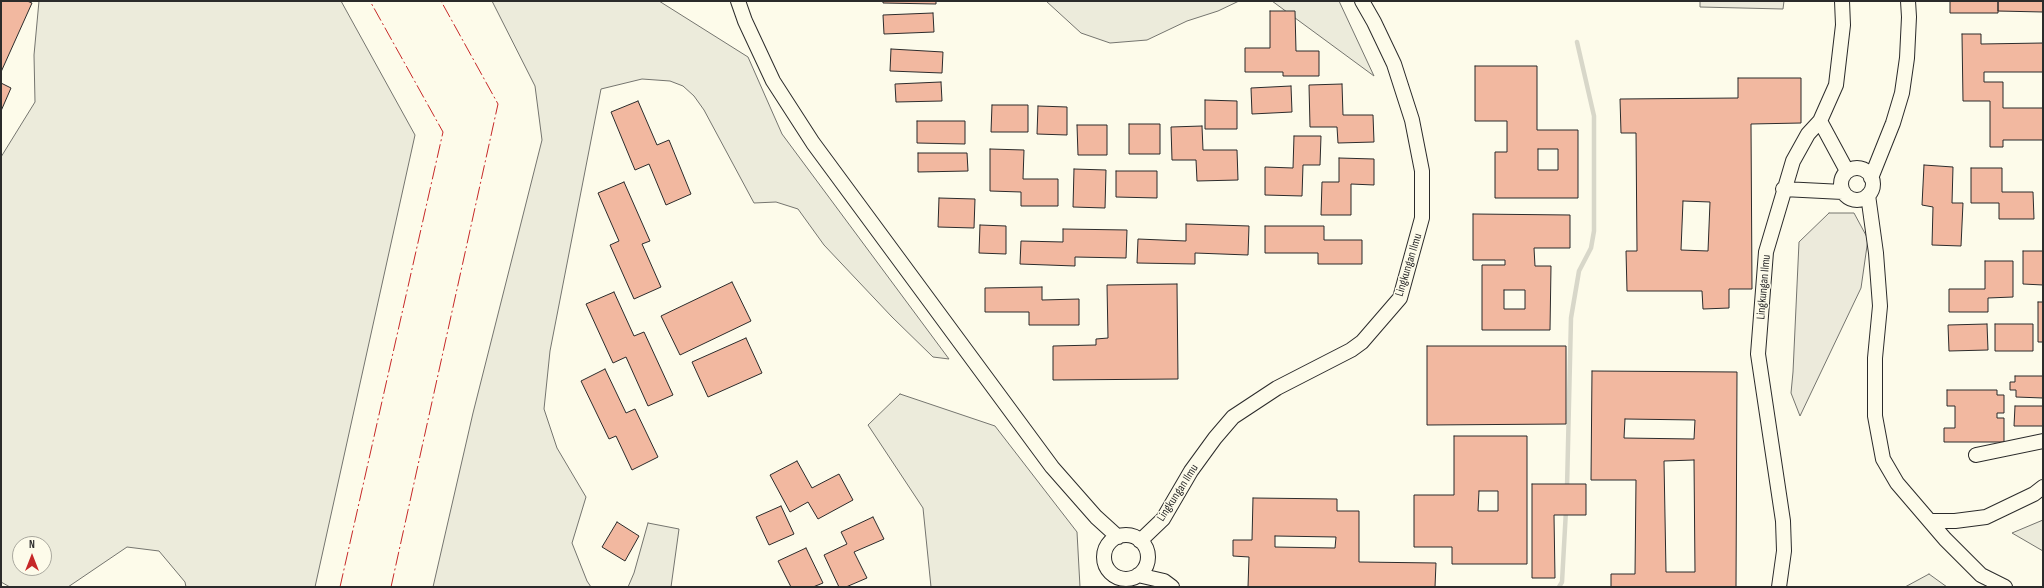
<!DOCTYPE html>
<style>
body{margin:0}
#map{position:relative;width:2044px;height:588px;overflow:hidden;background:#fdfbea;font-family:"Sofia Sans Condensed",sans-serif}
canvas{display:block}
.frame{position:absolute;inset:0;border:2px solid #2b2b2b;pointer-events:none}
.north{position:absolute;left:12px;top:536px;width:40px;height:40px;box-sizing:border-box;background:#fdfbea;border:1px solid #a9a89e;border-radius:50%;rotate:0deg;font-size:11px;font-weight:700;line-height:16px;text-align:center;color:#2b2b2b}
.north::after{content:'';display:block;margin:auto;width:14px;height:18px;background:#c62828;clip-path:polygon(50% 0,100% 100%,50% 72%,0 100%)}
</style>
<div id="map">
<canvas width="2044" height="588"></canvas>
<div class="frame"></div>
<div class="north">N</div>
</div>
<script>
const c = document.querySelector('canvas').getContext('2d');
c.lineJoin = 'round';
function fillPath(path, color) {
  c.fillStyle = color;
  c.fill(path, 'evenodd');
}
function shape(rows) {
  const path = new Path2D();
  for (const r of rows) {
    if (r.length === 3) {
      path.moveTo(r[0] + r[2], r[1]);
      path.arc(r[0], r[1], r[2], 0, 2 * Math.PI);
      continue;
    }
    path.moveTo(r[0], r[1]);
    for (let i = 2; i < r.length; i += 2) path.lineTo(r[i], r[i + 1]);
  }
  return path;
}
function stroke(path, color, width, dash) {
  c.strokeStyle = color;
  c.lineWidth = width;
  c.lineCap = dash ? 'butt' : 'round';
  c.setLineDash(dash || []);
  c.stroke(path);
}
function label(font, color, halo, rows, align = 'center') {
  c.font = font + ' "Sofia Sans Condensed",sans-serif';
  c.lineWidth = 3;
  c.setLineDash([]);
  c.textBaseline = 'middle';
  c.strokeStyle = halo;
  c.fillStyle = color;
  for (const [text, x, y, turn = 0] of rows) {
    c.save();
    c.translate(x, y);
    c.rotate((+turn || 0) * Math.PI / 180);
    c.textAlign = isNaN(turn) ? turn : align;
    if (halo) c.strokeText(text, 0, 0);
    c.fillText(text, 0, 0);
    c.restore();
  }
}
const green = shape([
 [39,1,341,1,415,135,315,587,186,587,185,582,159,551,127,547,68,587,10,587,1,582,1,157,35,102,34,55,39,1],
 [20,544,44,544,44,568,20,568,20,544],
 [492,1,659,1,748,57,782,134,949,359,933,357,892,317,824,245,798,209,776,202,754,203,704,110,694,96,683,86,670,81,642,79,601,89,550,351,544,409,557,448,586,497,572,543,587,581,591,587,433,587,473,413,542,140,535,86,492,1],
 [1046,1,1239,1,1218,11,1187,21,1147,40,1110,43,1081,33,1046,1],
 [1272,1,1339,1,1374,76,1272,1],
 [900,394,995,426,1077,532,1080,587,931,587,923,508,868,425,900,394],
 [2043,520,2043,551,2012,533,2043,520],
 [648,523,679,529,671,587,628,587,634,573,648,523],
 [1929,574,1947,587,1905,587,1929,574]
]);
fillPath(green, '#ecebdb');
stroke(green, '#74746e', 1);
const parking = shape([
 [1700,1,1784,1,1783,9,1700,7,1700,1],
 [1829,213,1854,213,1868,239,1861,288,1800,416,1791,393,1793,372,1799,242,1829,213]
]);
fillPath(parking, '#eceadb');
stroke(parking, '#74746e', 1);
stroke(shape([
 [1567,488,1571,318,1579,271,1591,248,1594,231,1594,116,1577,42],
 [1559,587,1562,582,1566,510]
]), '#d8d7c9', 4.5);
const building = shape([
 [1,1,27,1,32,3,1,72,1,1],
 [883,1,936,1,936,4,883,3,883,1],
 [1950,1,1998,1,1998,13,1950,13,1950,1],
 [1998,1,2043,1,2043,12,1998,11,1998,1],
 [1270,11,1295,11,1296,51,1319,51,1319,76,1283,76,1283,72,1245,72,1245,48,1270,48,1270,11],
 [933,13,934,32,884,34,883,15,933,13],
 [1962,34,1981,34,1981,44,2043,43,2043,72,1984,72,1984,82,2003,82,2003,108,2043,108,2043,140,2003,140,2003,147,1990,147,1990,101,1963,101,1962,34],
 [891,49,943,52,942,73,890,71,891,49],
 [1475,66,1537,66,1537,130,1578,130,1578,198,1495,198,1495,152,1507,152,1507,121,1475,121,1475,66],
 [1538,149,1558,149,1558,170,1538,170,1538,149],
 [1738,78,1801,78,1801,123,1751,124,1752,289,1729,289,1729,308,1703,309,1702,291,1627,291,1626,251,1637,251,1636,133,1621,133,1620,99,1738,98,1738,78],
 [1683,201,1710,202,1708,251,1681,250,1683,201],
 [941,82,942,101,896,102,895,84,941,82],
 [1,83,11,88,1,111,1,83],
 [1342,84,1343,115,1373,115,1374,142,1338,143,1337,127,1310,127,1309,85,1342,84],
 [1291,86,1292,112,1252,114,1251,88,1291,86],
 [1205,100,1237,101,1237,129,1205,129,1205,100],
 [638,101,657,145,669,140,691,194,666,205,649,164,635,170,611,112,638,101],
 [992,105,1028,105,1028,132,991,132,992,105],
 [1038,106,1067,107,1067,135,1037,134,1038,106],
 [917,121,965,121,965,144,917,143,917,121],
 [1129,124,1160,124,1160,154,1129,154,1129,124],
 [1077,125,1107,125,1107,155,1078,155,1077,125],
 [1202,126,1203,150,1237,150,1238,180,1197,181,1196,160,1172,160,1171,127,1202,126],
 [1294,136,1321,136,1320,165,1303,165,1302,196,1265,195,1265,167,1293,168,1294,136],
 [990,149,1024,150,1023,179,1058,179,1058,206,1021,206,1021,192,990,191,990,149],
 [918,153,967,153,968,171,918,172,918,153],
 [1339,158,1374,159,1374,185,1351,184,1351,215,1321,215,1322,182,1339,182,1339,158],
 [1924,165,1953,167,1952,203,1963,203,1961,246,1932,245,1933,207,1922,205,1924,165],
 [1971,168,2002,168,2002,192,2033,192,2034,219,1999,219,1999,203,1971,203,1971,168],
 [1074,169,1106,170,1105,208,1073,207,1074,169],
 [1116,171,1157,171,1157,198,1116,197,1116,171],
 [624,182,650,241,642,244,661,287,634,299,610,245,619,241,598,193,624,182],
 [939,198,975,199,974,228,938,227,939,198],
 [1473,214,1570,215,1570,248,1534,248,1535,266,1551,266,1550,330,1482,330,1482,265,1505,265,1505,260,1473,260,1473,214],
 [1504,290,1525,290,1525,309,1504,309,1504,290],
 [1186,224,1249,226,1248,255,1195,253,1195,264,1137,263,1138,239,1186,241,1186,224],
 [980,225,1006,226,1006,254,979,253,980,225],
 [1265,226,1324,226,1324,240,1362,240,1362,264,1318,264,1318,253,1265,253,1265,226],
 [1063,229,1127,230,1126,258,1075,257,1075,266,1020,264,1021,241,1063,242,1063,229],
 [2023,251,2043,251,2043,285,2023,284,2023,251],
 [1985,261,2013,261,2013,297,1988,298,1988,312,1949,312,1949,289,1985,289,1985,261],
 [732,282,751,321,680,355,661,316,732,282],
 [1177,284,1178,379,1053,380,1053,346,1096,345,1096,339,1108,338,1107,285,1177,284],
 [1042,287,1042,300,1079,299,1079,325,1029,325,1029,312,985,312,985,288,1042,287],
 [614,292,634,336,644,332,673,395,648,406,626,357,613,363,586,304,614,292],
 [2038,302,2043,302,2043,342,2038,342,2038,302],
 [1987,324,1988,350,1949,351,1948,325,1987,324],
 [1995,324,2033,324,2033,351,1995,351,1995,324],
 [746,338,762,373,708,397,692,362,746,338],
 [1427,346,1566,346,1566,424,1427,425,1427,346],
 [605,369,626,413,635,409,658,457,632,470,616,436,609,439,581,381,605,369],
 [1592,371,1737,372,1736,587,1611,587,1611,574,1635,574,1636,480,1591,480,1592,371],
 [1625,419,1695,420,1694,439,1624,438,1625,419],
 [1694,460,1695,572,1666,572,1664,461,1694,460],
 [2015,376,2043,376,2043,398,2016,397,2016,390,2010,390,2010,382,2015,382,2015,376],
 [1947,390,1997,390,1997,395,2004,395,2004,413,1997,413,1997,418,2004,418,2004,442,1944,442,1944,428,1955,428,1955,406,1947,406,1947,390],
 [2015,406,2043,406,2043,426,2014,426,2015,406],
 [1454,436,1527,436,1527,564,1452,564,1452,547,1414,547,1414,495,1454,495,1454,436],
 [1479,491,1498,491,1498,511,1478,511,1479,491],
 [797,461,812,488,839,474,853,500,818,519,808,502,790,512,770,475,797,461],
 [1532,484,1586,484,1586,515,1554,515,1555,578,1532,578,1532,484],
 [1253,498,1337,499,1337,511,1359,511,1359,562,1436,563,1435,587,1248,587,1249,557,1233,556,1233,540,1252,540,1253,498],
 [1275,536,1336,537,1335,548,1275,547,1275,536],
 [781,506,794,534,769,545,756,517,781,506],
 [873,517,884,539,854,552,867,578,846,587,839,587,824,555,847,544,841,532,873,517],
 [617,522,639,536,625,561,602,547,617,522],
 [806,548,823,583,813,587,791,587,778,561,806,548]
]);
fillPath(building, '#f2b8a0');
stroke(building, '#2b2b2b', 1);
const minor = shape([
 [738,1,745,21,773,81,813,143,1052,467,1096,517,1118,537],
 [1820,121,1847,171],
 [1857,184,16],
 [1871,178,1893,123,1902,93,1907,58,1909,17,1908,1],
 [1783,189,1843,192],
 [1868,195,1876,253,1880,306,1875,358,1875,416,1883,459,1897,483,1945,539,1981,575,2005,587],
 [1976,455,2043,441],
 [1930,521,1955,521,1986,517,2034,494,2043,487],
 [1126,557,22],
 [1140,541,1163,519,1191,471,1215,438,1233,417,1277,388,1351,350,1362,342,1400,298,1422,218,1422,171,1412,120,1394,64,1374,22,1362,1],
 [1138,575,1164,581,1172,587],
 [1779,587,1784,551,1783,521,1758,354,1766,252,1793,161,1808,134,1820,121,1836,85,1843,25,1842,1]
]);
stroke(minor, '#2b2b2b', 16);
stroke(minor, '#fdfbea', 14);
stroke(shape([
 [340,587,443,132,370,1],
 [391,587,498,104,441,1]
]), '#c62828', 1, [14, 3, 2, 3]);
label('12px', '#2b2b2b', '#fdfbea', [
 ["Lingkungan Ilmu",1409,265,-73],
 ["Lingkungan Ilmu",1764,287,-85],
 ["Lingkungan Ilmu",1178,493,-57]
]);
</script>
